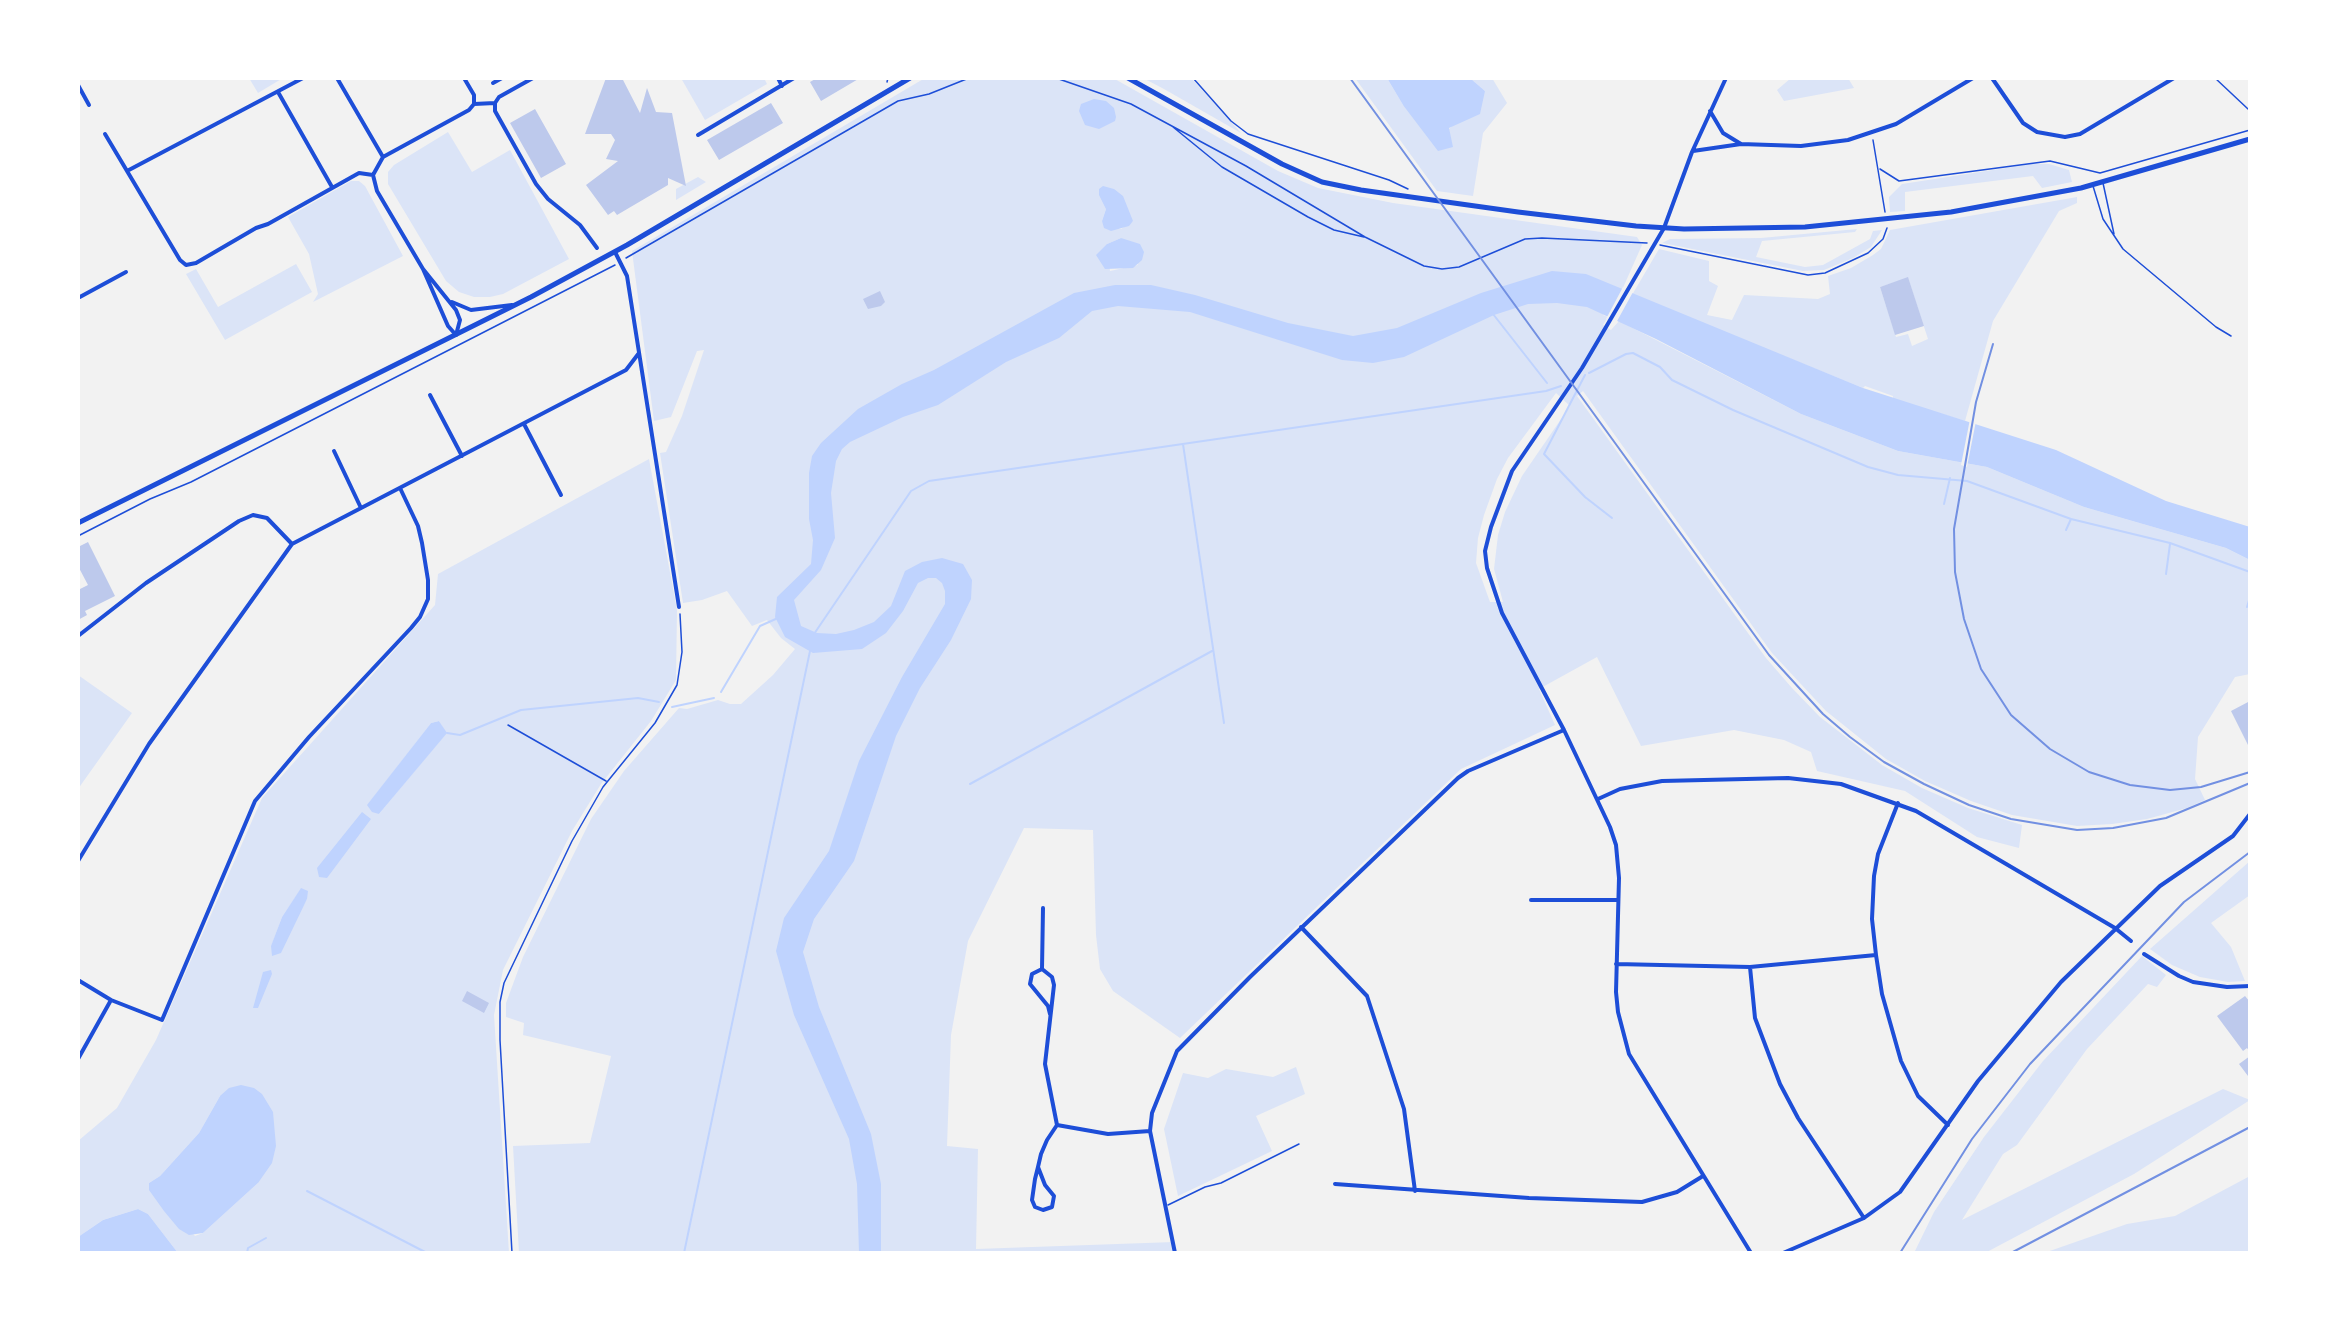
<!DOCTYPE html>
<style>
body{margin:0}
#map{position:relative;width:2328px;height:1331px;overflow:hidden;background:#f2f2f2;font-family:Jost,sans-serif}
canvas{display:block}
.frame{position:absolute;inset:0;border:80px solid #fff;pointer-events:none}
</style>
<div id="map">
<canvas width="2328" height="1331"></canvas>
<div class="frame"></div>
</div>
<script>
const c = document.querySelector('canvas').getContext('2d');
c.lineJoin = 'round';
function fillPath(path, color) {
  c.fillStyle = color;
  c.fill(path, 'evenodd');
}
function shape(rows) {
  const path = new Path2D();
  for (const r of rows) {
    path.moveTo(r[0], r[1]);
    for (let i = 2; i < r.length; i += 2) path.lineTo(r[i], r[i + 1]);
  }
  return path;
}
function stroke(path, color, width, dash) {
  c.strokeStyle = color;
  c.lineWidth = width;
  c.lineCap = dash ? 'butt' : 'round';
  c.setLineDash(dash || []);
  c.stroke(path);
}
fillPath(shape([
 [249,78,283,78,258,93],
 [681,78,764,78,767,84,705,120],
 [925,78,1113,78,1278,171,1318,188,1393,203,1637,237,1642,245,1622,290,1617,288,1603,315,1608,317,1603,325,1611,330,1619,321,1801,414,1898,451,1987,467,2084,507,2226,548,2250,560,2250,674,2235,677,2198,737,2195,779,2205,800,2187,808,2147,819,2112,824,2077,826,2012,815,1971,801,1925,781,1886,759,1826,711,1772,653,1583,391,1577,396,1766,658,1792,688,1820,717,1882,765,1922,788,1968,808,2022,825,2019,848,1977,837,1905,791,1817,771,1811,752,1784,740,1734,730,1641,746,1597,657,1539,689,1555,725,1461,769,1180,1038,1113,991,1100,969,1096,935,1093,830,1024,828,968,941,951,1035,947,1146,978,1149,976,1249,1174,1242,1175,1253,519,1253,513,1146,590,1143,611,1056,523,1035,524,1023,506,1017,506,1003,523,957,591,819,624,771,679,708,687,709,718,700,730,704,741,704,773,675,795,649,781,638,767,620,752,626,727,591,702,600,683,603,660,453,666,452,682,416,704,350,697,351,671,417,654,421,632,251],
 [1106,209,1133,221,1121,229,1102,221],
 [1121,238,1138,265,1110,271,1107,244],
 [1556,393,1570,406,1522,476,1505,512,1498,535,1494,569,1503,602,1490,602,1476,563,1478,538,1484,515,1497,479,1508,458],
 [1143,78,1191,78,1241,133,1164,89],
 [1355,78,1387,78,1403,105,1449,129,1485,91,1470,78,1492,78,1507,103,1483,133,1473,196,1437,191],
 [1791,78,1848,78,1854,88,1784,101,1777,90],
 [448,132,472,172,510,150,569,259,503,294,490,297,474,297,459,292,446,281,388,184,388,172,394,165],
 [2032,164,2049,164,2069,170,2072,182,2042,188,2033,176,1905,192,1905,211,1890,212,1889,197,1902,184],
 [698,177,706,182,676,200,676,189],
 [351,181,359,181,365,186,403,256,313,302,318,294,309,254,288,217],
 [2077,197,2077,203,2059,211,1993,321,1965,421,1893,399,1893,396,1865,386,1863,388,1632,295,1659,249,1709,261,1709,281,1718,286,1707,315,1732,320,1744,295,1818,299,1830,294,1828,276,1851,268,1873,255,1881,249,1890,230],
 [1908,278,1928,339,1912,346,1908,334,1896,337,1880,287],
 [1857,229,1855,232,1762,241,1756,257,1805,267,1823,265,1870,239,1873,231,1882,230,1871,247,1853,258,1824,270,1803,271,1662,243,1670,239,1761,238],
 [296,264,312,292,225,340,186,274,196,269,218,307],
 [649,459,677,610,676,680,651,721,601,784,572,831,503,970,494,1015,509,1253,178,1253,148,1214,138,1209,103,1220,78,1237,78,1141,117,1108,156,1040,262,798,435,605,438,574],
 [439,721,446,733,379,814,368,805,431,723],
 [301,889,307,899,292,925,271,947,282,917],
 [220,1096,258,1183,203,1233,195,1236,149,1183,160,1176,199,1133],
 [78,675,132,713,78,789],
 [2250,861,2250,895,2211,923,2231,947,2245,981,2228,982,2200,977,2172,965,2150,949],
 [2142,956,2166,975,2157,987,2148,984,2087,1049,2017,1145,2003,1154,1962,1220,2223,1089,2250,1100,2134,1174,1985,1253,1914,1253,1934,1212,1984,1137,2043,1061],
 [1296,1067,1305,1094,1256,1116,1272,1151,1178,1196,1164,1129,1183,1073,1208,1078,1226,1069,1273,1077],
 [2250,1176,2250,1253,2044,1253,2127,1224,2175,1216]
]), '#dbe4f7');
fillPath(shape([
 [1387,78,1470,78,1485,91,1480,114,1449,128,1453,147,1438,151,1403,105],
 [1094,99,1106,101,1114,108,1116,117,1115,121,1099,129,1085,125,1079,111,1081,104],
 [1103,186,1114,189,1123,196,1133,221,1129,226,1111,231,1104,228,1102,221,1106,209,1099,195,1099,189],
 [1121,238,1140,244,1144,252,1142,260,1133,268,1105,269,1096,255,1107,244],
 [1552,271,1586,274,1863,388,2056,450,2166,501,2250,527,2250,560,2226,548,2084,507,1987,467,1898,451,1801,414,1656,339,1587,307,1557,303,1528,304,1494,315,1404,357,1373,363,1342,360,1190,312,1118,306,1092,311,1059,338,1006,362,938,405,903,417,850,442,842,449,836,461,831,493,835,538,821,570,794,600,801,626,817,633,836,634,854,630,874,622,891,606,905,571,922,562,942,558,963,564,972,580,971,599,951,640,920,688,896,736,854,861,814,919,803,952,819,1007,871,1134,881,1184,881,1253,859,1253,857,1184,849,1139,794,1015,776,951,784,918,829,851,859,761,902,677,945,604,945,591,942,583,936,578,928,578,918,583,903,611,886,633,862,649,813,653,785,637,775,617,777,597,811,564,813,540,809,519,809,473,812,456,821,443,858,409,902,384,934,370,1074,293,1115,285,1151,285,1195,295,1288,323,1353,336,1397,328,1481,293],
 [439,721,447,733,379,814,372,812,367,805,431,723],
 [362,812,371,819,327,878,319,877,317,868],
 [301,888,308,891,307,899,281,953,272,956,271,946,282,917],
 [271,970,272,974,258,1008,253,1008,263,972],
 [241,1085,254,1088,262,1094,273,1112,276,1146,272,1163,258,1183,203,1233,189,1235,179,1229,164,1211,149,1190,149,1183,160,1176,199,1133,220,1096,229,1088],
 [138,1209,148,1214,178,1253,78,1253,78,1237,103,1220]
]), '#bfd3fe');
fillPath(shape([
 [1623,287,1633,292,1616,323,1606,319],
 [1970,419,1976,421,1967,467,1961,465]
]), '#f2f2f2');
stroke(shape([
 [1493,314,1547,383],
 [1589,373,1626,354,1633,353,1660,367,1672,380,1733,410,1868,467,1898,475,1967,481,2071,519,2170,543,2250,572],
 [1585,375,1544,454,1585,497,1612,518],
 [1183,444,1224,723],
 [1944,504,1950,478],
 [2066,530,2071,519],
 [2166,574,2170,544],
 [2247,607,2250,597],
 [814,634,911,491,929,481,1546,391,1561,386],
 [721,692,760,626,778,618],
 [672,707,714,698],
 [447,733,460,735,521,710,638,698,659,702],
 [970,784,1212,651],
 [307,1191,427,1253],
 [247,1253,248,1248,266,1238],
 [684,1253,810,651]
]), '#bfd3fe', 2);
fillPath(shape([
 [606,78,622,78,640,113,647,88,656,112,672,113,686,186,668,178,668,185,617,215,614,211,608,215,586,185,618,161,606,159,615,140,611,134,585,134],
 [817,78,860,78,821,101,810,82],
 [771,103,783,123,719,160,707,140],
 [535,109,566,164,541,178,510,123],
 [1908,277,1924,326,1895,335,1880,287],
 [880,291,885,302,881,306,868,309,863,299],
 [88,542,115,596,85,611,87,615,78,620,78,590,88,585,78,566,78,547],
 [2250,701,2250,749,2231,711],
 [467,991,489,1003,484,1013,462,1001],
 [2245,996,2250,1002,2250,1052,2247,1048,2243,1051,2217,1016],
 [2250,1056,2250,1075,2248,1076,2239,1064]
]), '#bdc9ec');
stroke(shape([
 [1056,78,1131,104,1246,166,1365,237,1424,266,1442,269,1459,267,1525,239,1542,238,1647,243],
 [1193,78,1231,121,1248,134,1389,180,1408,189],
 [887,82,888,78],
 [1173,127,1222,167,1308,217,1334,230,1364,237],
 [1873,140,1885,212],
 [1880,169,1899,181,2050,161,2100,173,2250,130],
 [1660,245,1808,275,1825,273,1868,253,1883,239,1887,228],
 [626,258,898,101,929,94,969,78],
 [78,536,150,499,191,482,615,265],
 [508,725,606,781],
 [512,1253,500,1040,500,1002,504,983,572,841,603,787,655,723,677,685,682,652,680,614]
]), '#1d4ed8', 1.5);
stroke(shape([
 [2215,78,2248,109],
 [2103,183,2114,234],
 [2093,186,2103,219,2123,249,2216,327,2231,336],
 [1168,1205,1205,1187,1221,1183,1299,1144]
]), '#1d4ed8', 1.5);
stroke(shape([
 [337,78,383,157],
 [533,78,499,97,495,103,495,111,536,184,548,199,580,225,597,248],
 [778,78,782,86],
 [1726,78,1692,152,1664,228,1582,368,1512,471,1491,527,1485,551,1487,568,1502,613,1564,730,1610,827,1616,845,1619,878,1616,992,1618,1012,1629,1054,1751,1253],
 [1992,78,2023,123,2037,132,2065,137,2080,134,2174,78],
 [493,83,502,78],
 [78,85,89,105],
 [278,92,332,187],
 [474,104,495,103],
 [1710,111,1723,133,1741,144],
 [105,134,180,260,186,265,196,263,256,228,268,224,359,173,373,175],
 [698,135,794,78],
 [1693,151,1741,144,1801,146,1848,140,1896,124,1973,78],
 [127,171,303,78],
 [615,252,627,276,679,607],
 [423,269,456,310,460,320,456,335,448,326,423,269,377,191,373,175,383,157,469,110,474,104,474,95,464,78],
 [78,298,126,272],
 [452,302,471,310,512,305],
 [430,395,462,456],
 [524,424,561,495],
 [334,451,361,508],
 [78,636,146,583,239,521,253,515,267,518,292,544],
 [1598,799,1620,789,1662,781,1788,778,1841,784,1916,811,2115,928,2131,941],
 [1898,803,1878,854,1874,876,1872,919,1876,955,1882,994,1901,1061,1918,1096,1948,1125],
 [78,861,149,744,292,544,626,370,639,353],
 [1531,900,1618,900],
 [1301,927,1367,996,1404,1109,1415,1191],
 [2144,954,2179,976,2193,982,2227,987,2250,986],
 [1616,964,1750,967,1876,955],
 [1750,967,1755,1018,1780,1084,1798,1118,1864,1218],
 [1042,969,1043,908],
 [78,980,111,1000,162,1020,255,801,309,737,411,628,420,617,428,599,428,580,422,543,418,526,400,488],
 [1050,1014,1048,1006,1030,984,1032,974,1042,969,1052,977,1054,985,1045,1064,1057,1125,1108,1134,1150,1131],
 [78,1059,111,1000],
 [1038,1167,1045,1185,1054,1196,1052,1207,1043,1210,1035,1207,1032,1200,1035,1179,1038,1167,1041,1154,1047,1140,1057,1125],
 [1335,1184,1529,1198,1642,1202,1677,1192,1703,1176],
 [1175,1253,1150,1131,1152,1113,1177,1051,1250,977,1458,778,1468,771,1564,730],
 [1783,1253,1864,1218,1900,1192,1978,1081,2061,982,2160,886,2233,836,2250,814]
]), '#1d4ed8', 4);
stroke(shape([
 [1128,78,1282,164,1322,182,1361,190,1518,212,1636,226,1684,229,1805,227,1951,212,2081,188,2250,139],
 [78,523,531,297,627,245,910,78]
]), '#1d4ed8', 5);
stroke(shape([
 [1350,78,1769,655,1823,714,1850,737,1884,762,1924,784,1969,805,2011,819,2077,830,2113,828,2166,818,2250,783],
 [1993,344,1976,402,1954,529,1955,572,1964,619,1981,669,2011,715,2050,749,2089,772,2130,785,2170,790,2201,787,2250,772],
 [1900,1253,1972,1139,2030,1064,2184,902,2250,852],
 [2011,1253,2250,1127]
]), '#7290e2', 2);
</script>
